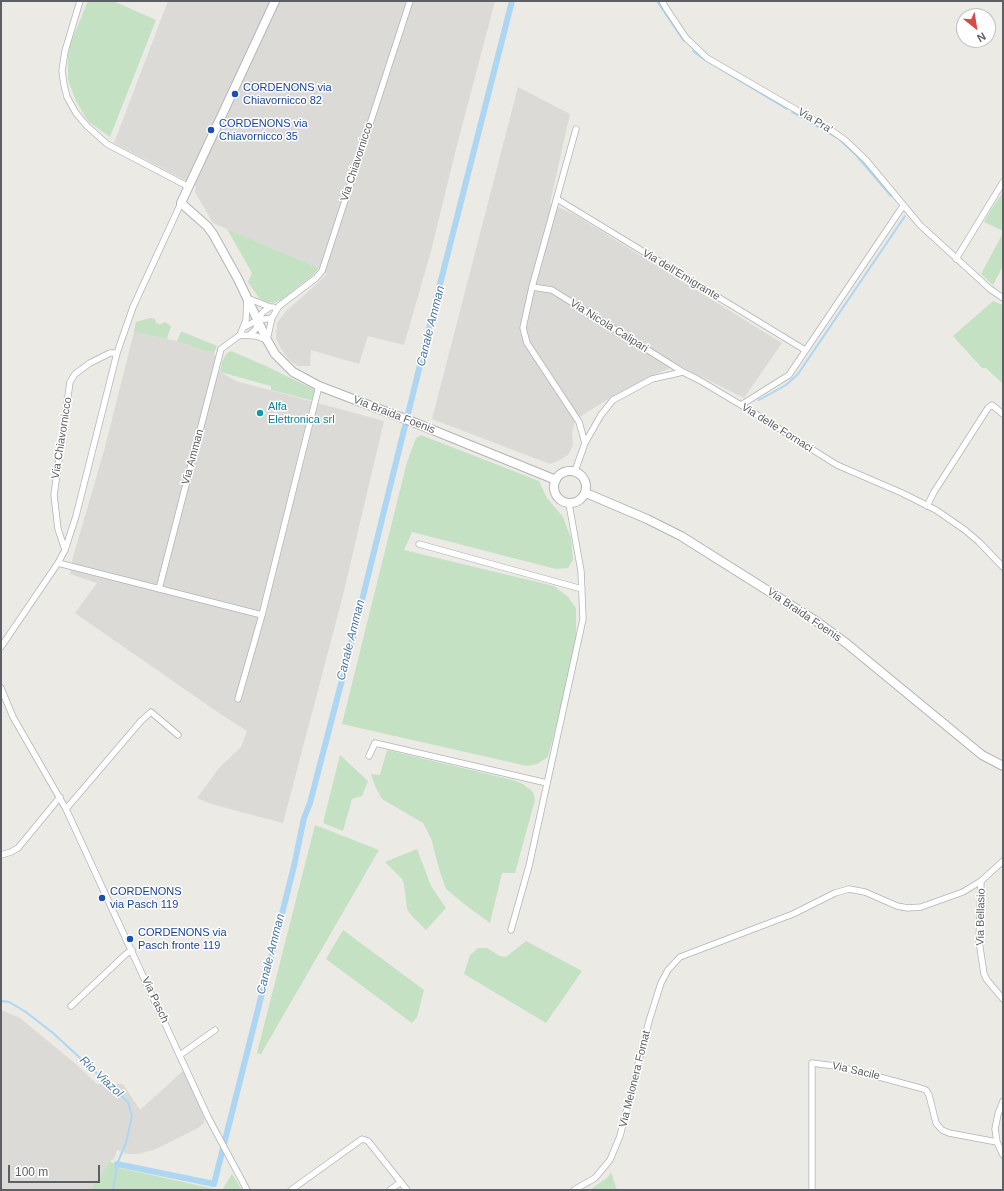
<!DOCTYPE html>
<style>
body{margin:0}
#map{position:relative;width:1004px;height:1191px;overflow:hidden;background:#eceae4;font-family:Arial,sans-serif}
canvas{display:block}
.frame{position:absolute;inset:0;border:2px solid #5c5f63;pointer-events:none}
.north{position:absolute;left:956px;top:8px;width:40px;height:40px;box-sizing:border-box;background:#fff;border:1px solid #bebfc1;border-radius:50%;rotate:150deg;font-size:11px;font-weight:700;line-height:16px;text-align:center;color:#5c5f63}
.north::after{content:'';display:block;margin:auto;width:14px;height:18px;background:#d24d45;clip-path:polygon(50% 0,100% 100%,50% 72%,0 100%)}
.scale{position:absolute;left:8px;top:1165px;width:92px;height:18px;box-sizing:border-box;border:2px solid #5c5f63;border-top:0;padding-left:5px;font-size:12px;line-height:14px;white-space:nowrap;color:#5c5f63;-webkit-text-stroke:3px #fff;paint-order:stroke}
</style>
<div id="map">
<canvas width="1004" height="1191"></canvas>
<div class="frame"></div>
<div class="north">N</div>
<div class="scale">100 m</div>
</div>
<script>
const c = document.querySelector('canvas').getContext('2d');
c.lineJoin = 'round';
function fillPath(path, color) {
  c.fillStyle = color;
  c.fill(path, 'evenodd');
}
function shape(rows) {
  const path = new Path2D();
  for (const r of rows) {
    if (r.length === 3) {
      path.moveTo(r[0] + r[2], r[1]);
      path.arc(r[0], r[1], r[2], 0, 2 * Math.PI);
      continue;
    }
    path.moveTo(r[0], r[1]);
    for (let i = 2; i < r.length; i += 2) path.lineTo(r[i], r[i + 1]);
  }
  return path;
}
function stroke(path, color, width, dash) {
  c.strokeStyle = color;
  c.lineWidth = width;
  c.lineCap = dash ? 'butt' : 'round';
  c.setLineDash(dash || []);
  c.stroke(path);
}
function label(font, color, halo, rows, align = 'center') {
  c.font = font + ' Arial,sans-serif';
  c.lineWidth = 3;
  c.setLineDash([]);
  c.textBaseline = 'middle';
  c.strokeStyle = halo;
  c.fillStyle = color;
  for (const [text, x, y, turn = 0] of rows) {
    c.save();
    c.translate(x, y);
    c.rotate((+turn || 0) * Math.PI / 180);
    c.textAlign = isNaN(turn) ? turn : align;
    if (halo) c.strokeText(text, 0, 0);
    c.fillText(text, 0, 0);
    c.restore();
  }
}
fillPath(shape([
 [168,1,495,1,455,153,431,251,404,345,368,336,359,364,311,350,310,366,298,366,289,360,280,347,276,338,277,323,286,311,310,290,327,274,319,268,213,223,195,192,196,186,114,143],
 [518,87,570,114,550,203,575,215,782,343,744,398,678,365,649,377,605,401,575,420,572,432,573,445,568,455,558,461,550,464,432,419],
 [134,332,177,341,204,351,214,352,220,372,236,381,384,421,342,599,283,823,211,804,197,798,219,768,241,747,247,731,216,711,75,613,97,583,70,574,73,557,104,451],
 [1,1010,20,1018,77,1065,97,1084,123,1084,140,1110,184,1070,205,1116,204,1123,198,1128,156,1149,139,1154,127,1154,117,1150,114,1159,110,1161,90,1190,1,1190]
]), '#dbdad6');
fillPath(shape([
 [88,1,113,1,156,20,110,137,89,122,83,113,76,101,68,80,68,55,71,42],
 [1003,192,1003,231,984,222,990,211],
 [227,229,319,268,312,276,281,300,273,303,264,301,259,298,248,282,252,273],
 [1003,233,1003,266,993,285,981,274],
 [993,301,1003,305,1003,384,986,368,982,368,953,336],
 [150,318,155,319,156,323,160,324,165,322,171,326,167,339,134,332,136,322],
 [181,332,183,332,217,346,214,352,204,351,177,341],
 [231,351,266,366,315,390,314,401,271,390,271,386,220,372,222,362,226,354],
 [421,435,539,481,547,498,563,517,571,538,573,560,568,568,556,569,412,532,404,550,554,586,568,597,576,608,576,650,548,757,537,764,527,766,342,724,407,462,416,438],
 [387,750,513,780,523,784,533,792,535,800,515,873,502,873,490,923,468,907,446,889,440,872,431,838,423,823,382,799,375,786,371,774,380,775],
 [340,755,368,781,362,796,352,799,343,831,323,823],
 [315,825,379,850,261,1054,257,1053],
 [417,849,431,886,446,908,426,930,411,915,407,909,404,884,402,879,385,862],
 [343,930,424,990,417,1017,412,1023,326,959],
 [526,941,582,971,546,1023,464,974,470,955,478,948,487,948,500,956,506,957],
 [110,1161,120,1168,219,1190,90,1190],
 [611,1172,617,1190,590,1190,608,1177],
 [232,1174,242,1190,222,1190]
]), '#c4e1c4');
stroke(shape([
 [657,1,684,41],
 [693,51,702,58,787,109],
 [792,112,839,139,856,155,891,196],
 [759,400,786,385,798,374,905,216],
 [1,1001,9,1002,26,1012,53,1033,128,1102,132,1116,126,1143,117,1164,113,1190]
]), '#add6f3', 2);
stroke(shape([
 [117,1164,214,1184,294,866,304,818,310,803,350,649,439,288,512,1]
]), '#add6f3', 6);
const street = shape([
 [80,1,65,51,62,71,64,85,67,97,76,113,87,126,107,144,189,187],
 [662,1,666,8,686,38,707,58,831,130,845,140,866,160,920,225,990,289,1003,298],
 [576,129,532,287,523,328,527,343,579,422,585,443],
 [557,199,805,350],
 [956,259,1003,182],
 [532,287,552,290,683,372],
 [244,327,258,320,272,318],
 [240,335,246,320,247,298,270,307],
 [249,335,256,329,258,320,262,313,270,307,273,307],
 [741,405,789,375,903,206],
 [575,471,585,443,601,415,613,400,652,379,683,372,699,380,751,411,837,465,902,493,936,510,965,530,979,542,1003,567],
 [927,506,934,492,988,408,992,405,1003,414],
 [419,544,582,589],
 [65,550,58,529,54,495,70,382,75,374,90,363,110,353,117,353],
 [58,563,262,615,319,386],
 [159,589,221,349,240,335,256,336,267,340,272,318,279,306,316,278,322,271,410,1],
 [1,647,58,563,65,550,76,516,117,353,133,307,181,203],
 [1,688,13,717,66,809,208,1117,247,1190],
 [238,699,262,615],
 [369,756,375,743,547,783],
 [66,809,141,721,151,712,178,735],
 [1,855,11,852,18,848,60,797],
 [981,881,979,941,984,974,987,980,1003,999],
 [511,930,529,866,583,619,581,571,569,504],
 [71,1006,126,954,132,950],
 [180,1055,215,1030],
 [1003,1101,998,1114,995,1129,997,1142,1003,1155],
 [291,1190,362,1139,368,1141,407,1190],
 [390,1190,401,1182],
 [574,1190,595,1178,610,1160,620,1136,649,1021,661,983,668,970,680,957,793,914,835,893,849,889,865,892,897,906,908,908,921,907,963,892,981,881,1003,861],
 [812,1190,812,1063,835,1066,861,1072,920,1088,926,1090,929,1095,936,1123,942,1130,949,1133,997,1142]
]);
const secondary = shape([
 [275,1,181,203,207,226,213,234,238,279,267,340,275,354,293,372,319,386,413,422,556,480],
 [570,487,16],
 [586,493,647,519,681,536,816,621,846,643,982,755,1003,766]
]);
stroke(street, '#b1b4b7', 7);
stroke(secondary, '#b1b3b7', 10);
stroke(street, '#fff', 5.5);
stroke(secondary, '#fff', 8);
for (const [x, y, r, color] of [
 [235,94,4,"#1a4fb4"],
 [211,130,4,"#1a4fb4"],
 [260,413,4,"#0f9aa8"],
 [102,898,4,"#1a4fb4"],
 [130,939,4,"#1a4fb4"]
]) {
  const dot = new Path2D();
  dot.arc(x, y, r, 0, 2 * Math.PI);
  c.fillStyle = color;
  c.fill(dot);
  stroke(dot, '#fff', 1.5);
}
label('11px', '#164399', '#fff', [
 ["CORDENONS via",243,88],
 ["Chiavornicco 82",243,101],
 ["CORDENONS via",219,124],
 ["Chiavornicco 35",219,137],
 ["CORDENONS",110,892],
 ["via Pasch 119",110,905],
 ["CORDENONS via",138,933],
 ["Pasch fronte 119",138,946]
], 'left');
label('11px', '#5c5f63', '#fff', [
 ["Via Pra'",815,121,31],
 ["Via Chiavornicco",357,162,-72],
 ["Via dell'Emigrante",681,275,31],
 ["Via Nicola Calipari",609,326,32],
 ["Via Braida Foenis",394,415,21],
 ["Via delle Fornaci",777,428,32],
 ["Via Chiavornicco",62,438,-81],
 ["Via Amman",193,457,-75],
 ["Via Braida Foenis",804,615,34],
 ["Via Bellasio",981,917,-89],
 ["Via Pasch",155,1000,65],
 ["Via Sacile",856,1071,13],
 ["Via Melonera Fornat",635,1079,-76]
]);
label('11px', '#0d838f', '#fff', [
 ["Alfa",268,407],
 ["Elettronica srl",268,420]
], 'left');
label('italic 12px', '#4c78a3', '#fff', [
 ["Canale Amman",431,326,-76],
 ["Canale Amman",351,640,-76],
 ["Canale Amman",271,954,-76],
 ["Rio Viazol",101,1077,43]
]);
</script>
